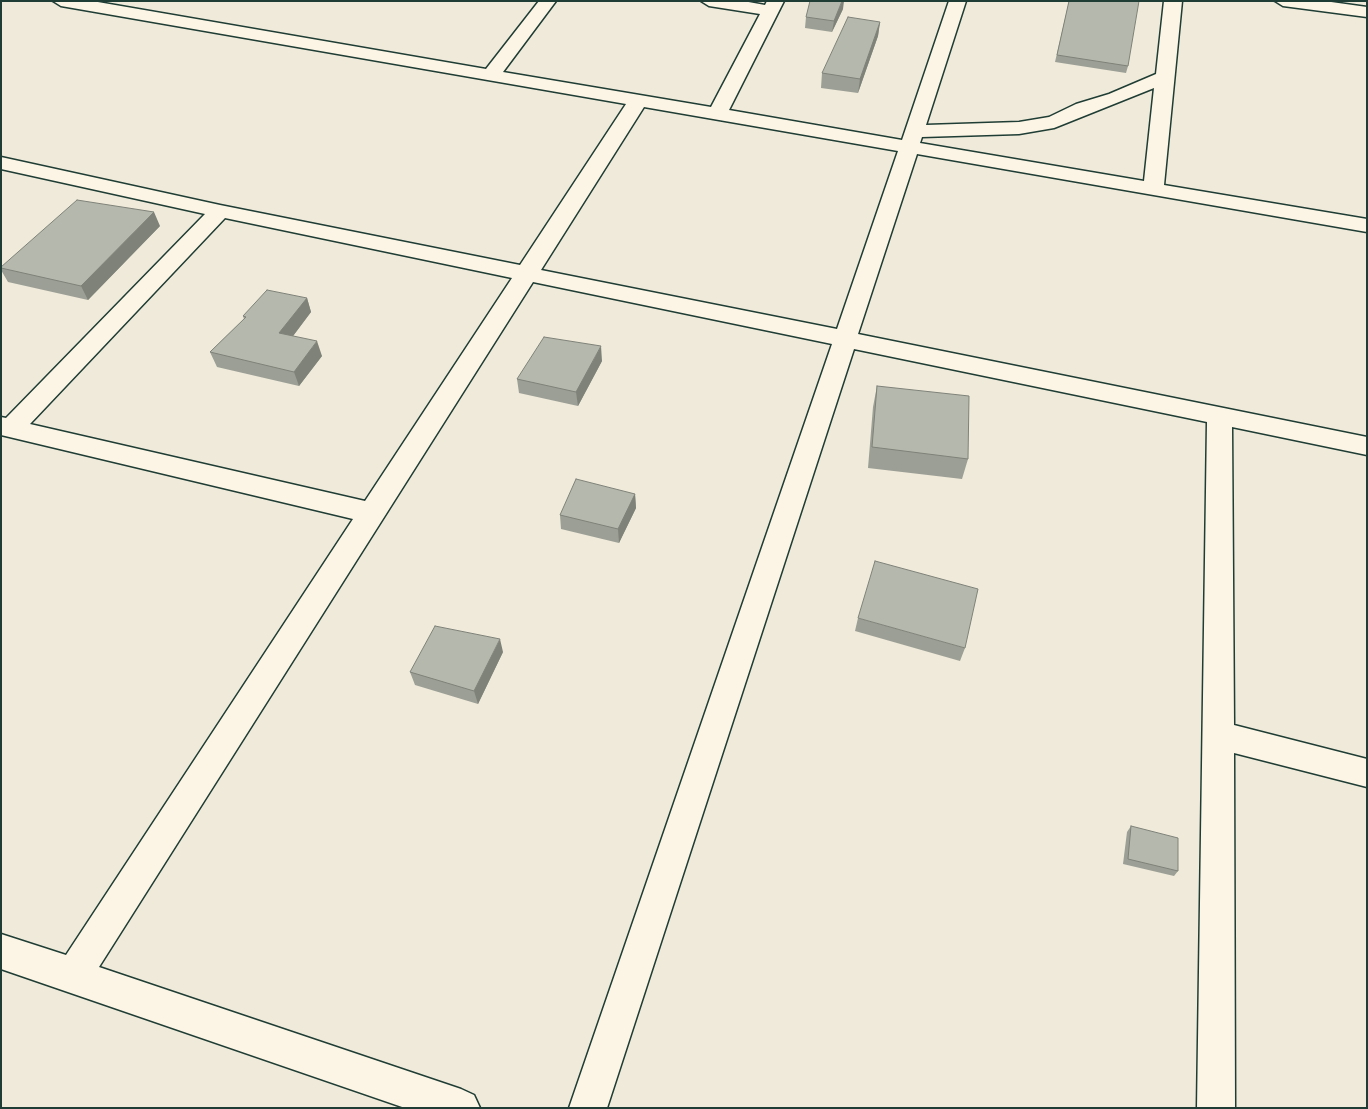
<!DOCTYPE html>
<style>
body{margin:0}
#map{position:relative;width:1368px;height:1109px;overflow:hidden;background:#efeada;font-family:"Patrick Hand",sans-serif}
canvas{display:block}
.frame{position:absolute;inset:0;border:2px solid #1f3d34;pointer-events:none}
</style>
<div id="map">
<canvas width="1368" height="1109"></canvas>
<div class="frame"></div>
</div>
<script>
const c = document.querySelector('canvas').getContext('2d');
c.lineJoin = 'round';
function shape(rows) {
  const path = new Path2D();
  for (const r of rows) {
    path.moveTo(r[0], r[1]);
    for (let i = 2; i < r.length; i += 2) path.lineTo(r[i], r[i + 1]);
  }
  return path;
}
function stroke(path, color, width, dash) {
  c.strokeStyle = color;
  c.lineWidth = width;
  c.lineCap = dash ? 'butt' : 'round';
  c.setLineDash(dash || []);
  c.stroke(path);
}
function fillPath(path, color) {
  c.fillStyle = color;
  c.fill(path, 'evenodd');
}
const minor = shape([
 [53,1,92,1,486,69,539,1,556,1,503,72,711,107,760,14,709,6,701,1,743,1,765,5,767,1,784,1,729,110,902,140,949,1,966,1,926,125,1019,122,1049,117,1076,104,1109,94,1156,74,1164,1,1182,1,1164,185,1367,219,1367,232,917,154,858,334,1367,437,1367,455,1232,427,1234,725,1367,759,1367,787,1234,753,1235,1108,1197,1108,1207,422,854,349,607,1108,569,1108,832,344,533,282,99,967,461,1089,474,1095,480,1108,405,1108,1,969,1,934,66,955,353,519,1,435,1,417,6,418,205,214,1,169,1,157,220,205,520,265,626,104,61,6,53,1],
 [1154,88,1144,181,920,143,922,137,1019,134,1054,128,1154,88],
 [644,107,898,151,837,329,541,270,644,107],
 [225,218,512,278,365,501,30,424,225,218],
 [1275,1,1324,1,1367,7,1367,17,1283,6,1275,1]
]);
stroke(minor, '#1f3d34', 3);
fillPath(minor, '#fcf5e5');
fillPath(shape([
 [1069,1,1128,66,1126,73,1055,62],
 [843,9,832,32,805,28,806,17],
 [880,22,878,36,858,93,821,88,822,73],
 [160,226,88,300,8,282,1,270,1,267],
 [307,298,311,312,293,336,322,356,299,386,217,367,210,352,244,319,243,316],
 [602,361,578,406,519,393,517,379],
 [877,386,968,459,962,479,868,468,873,407],
 [635,494,636,508,619,543,561,529,560,515],
 [858,618,965,648,960,661,855,631],
 [503,652,478,704,415,685,410,672],
 [1131,826,1178,871,1174,876,1123,864,1127,832]
]), '#9c9f95');
fillPath(shape([
 [842,1,844,1,843,9,832,32,834,21],
 [880,22,878,36,858,93,860,79],
 [154,212,160,226,88,300,81,286],
 [307,298,311,312,284,348,279,333],
 [317,341,322,356,299,386,294,372],
 [601,346,602,361,578,406,576,392],
 [635,494,636,508,619,543,618,529],
 [500,639,503,652,478,704,474,691]
]), '#7f8279');
const building = shape([
 [810,1,842,1,834,21,806,17,810,1],
 [1069,1,1139,1,1128,66,1057,55,1069,1],
 [848,17,880,22,860,79,822,73,848,17],
 [77,200,154,212,81,286,1,268,1,267,77,200],
 [267,290,307,298,279,333,317,341,294,372,210,352,246,317,243,316,267,290],
 [544,337,601,346,576,392,517,379,544,337],
 [877,386,969,396,968,459,872,447,877,386],
 [576,479,635,494,618,529,560,515,576,479],
 [875,561,978,589,965,648,858,618,875,561],
 [435,626,500,639,474,691,410,672,435,626],
 [1131,826,1178,838,1178,871,1128,859,1131,826]
]);
fillPath(building, '#b5b9ad');
stroke(building, '#7f8279', 1);
</script>
